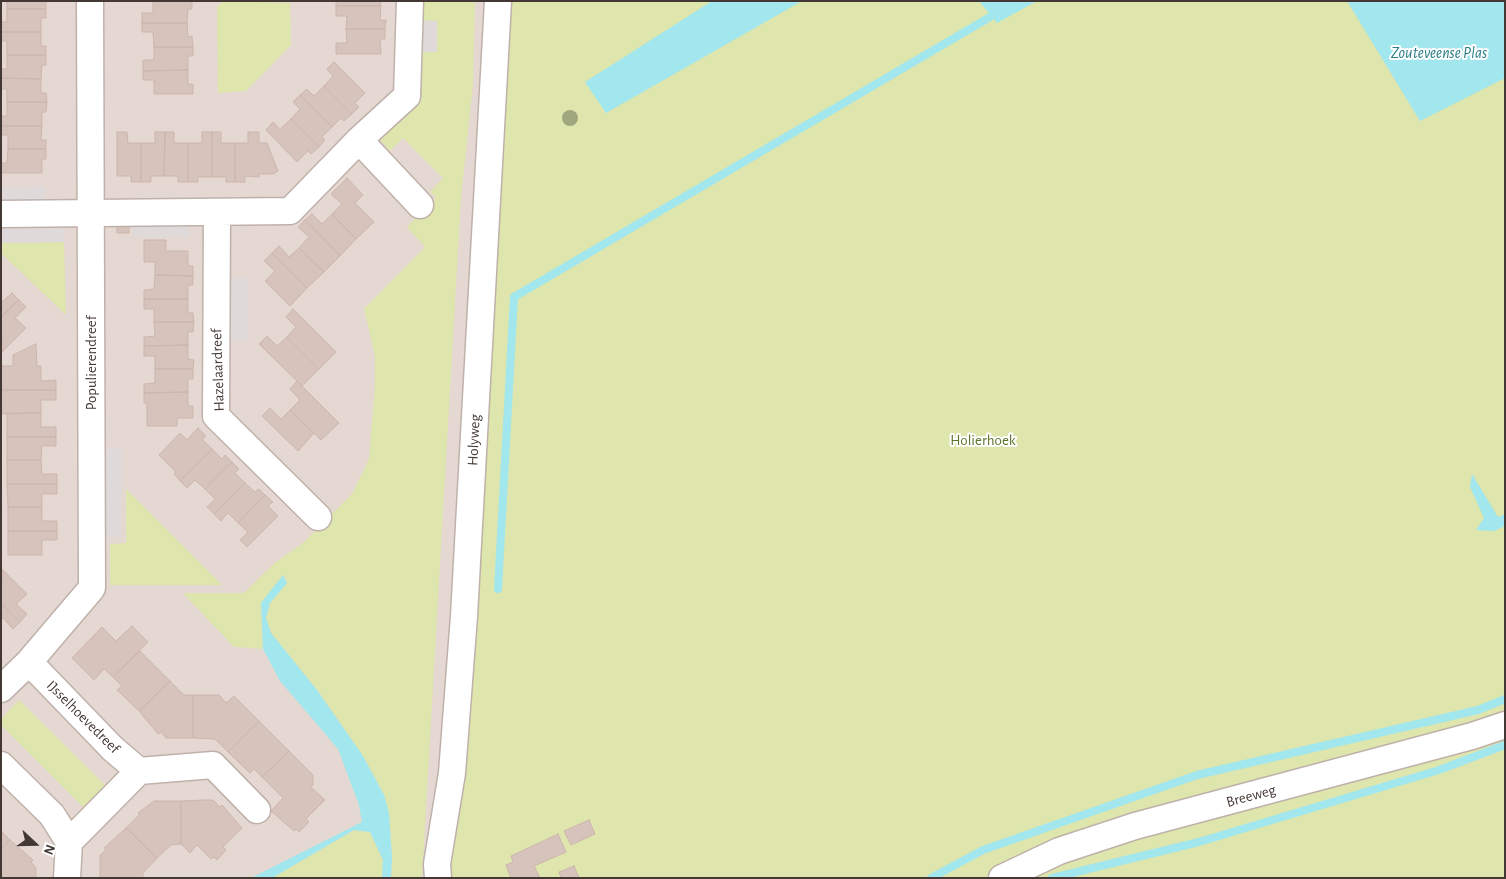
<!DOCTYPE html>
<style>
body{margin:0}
#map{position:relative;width:1506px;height:879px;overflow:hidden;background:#f1e8e4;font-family:"Alegreya Sans",sans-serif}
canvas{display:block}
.frame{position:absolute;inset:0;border:2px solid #433834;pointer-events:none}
.north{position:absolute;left:10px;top:819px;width:50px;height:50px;-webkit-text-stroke:4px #fff;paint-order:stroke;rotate:111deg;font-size:14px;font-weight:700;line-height:20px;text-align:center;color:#433834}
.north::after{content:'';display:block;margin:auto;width:18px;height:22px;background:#433834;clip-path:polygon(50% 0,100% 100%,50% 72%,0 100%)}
</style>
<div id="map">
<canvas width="1506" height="879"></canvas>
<div class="frame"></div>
<div class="north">N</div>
</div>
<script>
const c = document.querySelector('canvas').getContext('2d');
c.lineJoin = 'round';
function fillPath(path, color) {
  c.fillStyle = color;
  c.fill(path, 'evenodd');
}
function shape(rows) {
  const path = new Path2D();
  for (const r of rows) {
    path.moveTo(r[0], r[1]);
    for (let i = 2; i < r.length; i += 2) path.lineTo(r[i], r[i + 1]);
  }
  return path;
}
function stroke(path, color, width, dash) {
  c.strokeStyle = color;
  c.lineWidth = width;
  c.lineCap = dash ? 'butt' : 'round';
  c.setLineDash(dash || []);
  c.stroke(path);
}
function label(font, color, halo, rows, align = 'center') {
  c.font = font + ' "Alegreya Sans",sans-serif';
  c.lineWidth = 4;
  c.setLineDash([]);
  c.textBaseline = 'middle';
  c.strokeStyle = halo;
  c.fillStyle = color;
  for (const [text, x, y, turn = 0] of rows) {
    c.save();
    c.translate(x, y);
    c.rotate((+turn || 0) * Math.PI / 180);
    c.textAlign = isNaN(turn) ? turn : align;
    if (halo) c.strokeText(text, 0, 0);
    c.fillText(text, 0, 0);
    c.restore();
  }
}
fillPath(shape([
 [1,1,485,1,438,878,1,878]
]), '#e5d8d2');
fillPath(shape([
 [223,1,290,3,291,45,246,91,218,93,217,7],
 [413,1,475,1,473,85,461,198,422,878,391,878,392,857,389,813,384,795,363,756,317,690,271,633,266,618,270,603,287,583,284,575,261,603,263,649,234,647,183,593,244,593,276,562,303,543,352,494,369,459,375,385,375,356,364,309,425,247,407,227,436,197,430,192,443,178,403,138,390,151,379,139,416,52,437,51,437,21,413,20],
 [485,1,1505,1,1505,878,438,878],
 [64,242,66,315,1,253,1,243],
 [126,489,222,585,110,585,110,544,126,543],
 [19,700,107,787,85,809,1,725,1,719],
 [354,830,370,832,383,860,382,878,272,878]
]), '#dee5ad');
fillPath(shape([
 [416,21,437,21,437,52,416,52],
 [45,186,45,204,1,205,1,187],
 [190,219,190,237,133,237,132,220],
 [64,224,64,242,1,243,1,225],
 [230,278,248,278,247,341,229,341],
 [102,448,122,449,121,537,102,536]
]), '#dfdad9');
fillPath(shape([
 [712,1,802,1,606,113,585,82],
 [979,1,1037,1,997,23],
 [1347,1,1505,1,1505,78,1420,121],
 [1472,474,1498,517,1505,514,1505,526,1494,531,1476,530,1484,518,1470,487],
 [283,575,287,583,270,603,266,618,271,633,317,690,363,756,384,795,389,813,392,857,391,878,382,878,383,860,370,832,354,830,272,878,251,878,362,822,359,805,338,749,280,681,263,649,261,603]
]), '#a1e7ed');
stroke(shape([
 [498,589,514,297,990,17],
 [931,878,983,850,1197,775,1478,710,1505,699],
 [1052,878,1199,842,1439,770,1505,745]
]), '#a1e7ed', 8);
const building = shape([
 [7,1,46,1,46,9,7,9,7,1],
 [153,1,192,1,192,9,188,9,187,23,142,23,142,13,153,13,153,1],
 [336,1,380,1,381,6,336,6,336,1],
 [336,6,381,6,380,20,386,20,385,29,346,29,347,16,336,16,336,6],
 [7,9,46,9,46,18,41,18,41,32,1,32,1,22,7,22,7,9],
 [142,23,187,23,188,37,192,36,193,47,154,47,153,32,142,32,142,23],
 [346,29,385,29,385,39,380,39,381,54,336,54,336,43,347,43,346,29],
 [1,32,41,32,41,46,46,46,46,55,7,55,7,41,1,41,1,32],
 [154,47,193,47,193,56,188,56,188,70,143,71,143,60,154,60,154,47],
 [7,55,46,55,46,65,42,65,41,79,1,78,1,69,7,69,7,55],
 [334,62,365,93,355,103,359,107,352,114,324,86,333,76,327,69,334,62],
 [188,70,188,84,193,84,193,94,154,94,154,80,143,80,143,71,188,70],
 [1,78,41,79,41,93,46,93,47,102,7,102,7,89,1,89,1,78],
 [324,86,352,114,344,121,341,118,332,127,300,95,307,89,314,96,324,86],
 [300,95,332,127,322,137,325,140,319,147,291,119,300,109,293,102,300,95],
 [7,102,47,102,46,112,42,112,42,126,1,126,1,116,7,116,7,102],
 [291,119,319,147,311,154,308,151,297,162,266,130,273,122,280,129,291,119],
 [1,126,42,126,41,140,46,140,46,149,8,149,8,135,1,135,1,126],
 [117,132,127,132,128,143,141,143,141,182,131,182,131,176,117,176,117,132],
 [155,132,165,132,164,176,151,176,151,182,141,182,141,143,155,143,155,132],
 [165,132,174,132,174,143,188,143,188,182,178,182,178,176,164,176,165,132],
 [202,132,212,132,212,177,198,177,198,182,188,182,188,143,202,143,202,132],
 [212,132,221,132,221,143,235,143,235,182,226,182,226,177,212,177,212,132],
 [248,132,259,132,259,143,267,143,278,171,273,174,259,174,259,177,245,176,245,182,235,182,235,143,248,143,248,132],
 [8,149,46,149,46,159,42,159,42,173,1,173,1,163,7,163,8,149],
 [347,178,363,195,355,203,374,222,356,239,332,214,342,204,331,194,347,178],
 [312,214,322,224,332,214,356,239,340,256,305,220,312,214],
 [305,220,340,256,324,272,299,248,309,237,298,227,305,220],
 [117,224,129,224,129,233,117,233,117,224],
 [144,240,166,240,166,251,188,251,188,266,193,266,193,276,155,275,155,262,144,262,144,240],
 [279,246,289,257,299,248,324,272,307,288,272,253,279,246],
 [272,253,307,288,290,306,265,281,275,271,264,261,272,253],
 [155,275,193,276,193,285,188,285,188,299,144,299,144,290,154,289,155,275],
 [12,293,19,300,1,317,1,303,12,293],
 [144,299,188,299,188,313,193,313,194,322,154,322,154,309,144,309,144,299],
 [19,300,26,307,15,318,26,328,2,352,1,317,19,300],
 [293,309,336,352,319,369,287,337,296,327,286,317,293,309],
 [154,322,194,322,193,332,188,332,188,345,144,346,144,337,155,336,154,322],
 [267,336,277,346,287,337,319,369,302,386,259,344,267,336],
 [36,344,37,366,41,366,41,381,56,380,56,390,1,390,1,366,13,366,13,355,36,344],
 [188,345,188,359,194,360,193,369,155,369,155,356,144,356,144,346,188,345],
 [155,369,193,369,193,379,188,379,188,392,144,393,144,384,155,383,155,369],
 [297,381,339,423,321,440,290,410,300,400,290,389,297,381],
 [1,390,56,390,56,400,41,400,41,413,1,414,1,390],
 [188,392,188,406,193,406,193,418,177,418,177,426,147,426,147,403,144,403,144,393,188,392],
 [270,408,281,419,290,410,314,433,298,451,262,416,270,408],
 [7,413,41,413,41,427,56,427,56,437,7,437,7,413],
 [198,428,206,436,202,439,212,449,180,481,174,474,176,472,159,455,180,433,187,440,198,428],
 [7,437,56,437,56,446,42,446,41,460,7,460,7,437],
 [212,449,222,459,225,455,232,462,205,489,195,480,187,488,180,481,212,449],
 [7,460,41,460,42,474,57,474,57,484,7,484,7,460],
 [232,462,239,469,235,473,245,483,214,514,207,507,215,499,205,489,232,462],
 [245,483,255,492,259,489,265,495,238,523,228,513,221,521,214,514,245,483],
 [7,484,57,484,57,494,42,494,42,507,8,507,7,484],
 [265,495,273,502,268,506,278,516,247,547,240,540,248,532,238,523,265,495],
 [8,507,42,507,42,521,57,521,57,531,8,531,8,507],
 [8,531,57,531,57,540,42,540,42,555,8,555,8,531],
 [2,569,27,594,16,604,27,614,20,622,1,603,2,569],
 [1,603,20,622,13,629,3,618,1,620,1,603],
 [132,626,148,642,113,677,104,669,94,680,72,658,102,627,116,641,132,626],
 [140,651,170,681,139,711,117,690,122,686,113,677,140,651],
 [170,681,184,695,193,695,193,738,166,738,161,732,158,734,139,711,170,681],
 [193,695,219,695,226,703,234,696,259,721,228,752,215,739,193,738,193,695],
 [259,721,289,751,262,777,254,769,250,773,228,752,259,721],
 [289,751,313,775,313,785,311,787,325,800,306,819,309,822,299,832,296,829,294,831,271,811,283,798,262,777,289,751],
 [204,800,213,800,220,807,222,805,242,828,223,847,226,850,217,860,214,857,211,859,197,845,190,853,181,844,181,801,204,800],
 [154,801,181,801,181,844,171,845,157,858,126,828,140,814,138,813,154,801],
 [589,820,595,834,571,845,564,831,589,820],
 [126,828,157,858,143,873,143,878,100,878,100,855,106,850,104,848,126,828],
 [1,831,10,840,1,849,1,831],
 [558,834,566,852,534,866,540,878,511,878,506,865,513,862,511,856,558,834],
 [10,840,33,860,31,862,36,868,36,878,1,878,1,849,10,840],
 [574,866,579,878,561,878,559,872,574,866]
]);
fillPath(building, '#d5c3bc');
stroke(building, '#cdb6ad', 1);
const minor = shape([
 [359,140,420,205],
 [217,213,216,416,318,517],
 [1,214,290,211,359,140,407,96,410,1],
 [29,662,113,749,139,771,213,765,257,810],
 [1,689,29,662,92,588,90,1],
 [1,765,52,815,69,842,67,878],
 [69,842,139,771],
 [438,878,437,864,452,773,464,616,498,1],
 [1002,878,1059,851,1135,826,1472,736,1505,725]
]);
stroke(minor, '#bfb1aa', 29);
stroke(minor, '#fff', 26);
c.fillStyle = '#a0a77e';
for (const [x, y] of [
 [570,118]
]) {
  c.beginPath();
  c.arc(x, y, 8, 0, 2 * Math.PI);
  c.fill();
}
label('15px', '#433834', '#fff', [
 ["Populierendreef",91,363,-90],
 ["Hazelaardreef",218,370,-92],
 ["Holyweg",474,440,-87],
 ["IJsselhoevedreef",83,717,45],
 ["Breeweg",1251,796,-15]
]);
label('15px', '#5d722a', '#fff', [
 ["Holierhoek",983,440]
]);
label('italic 16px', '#297c84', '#fff', [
 ["Zouteveense Plas",1439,53]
]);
</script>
